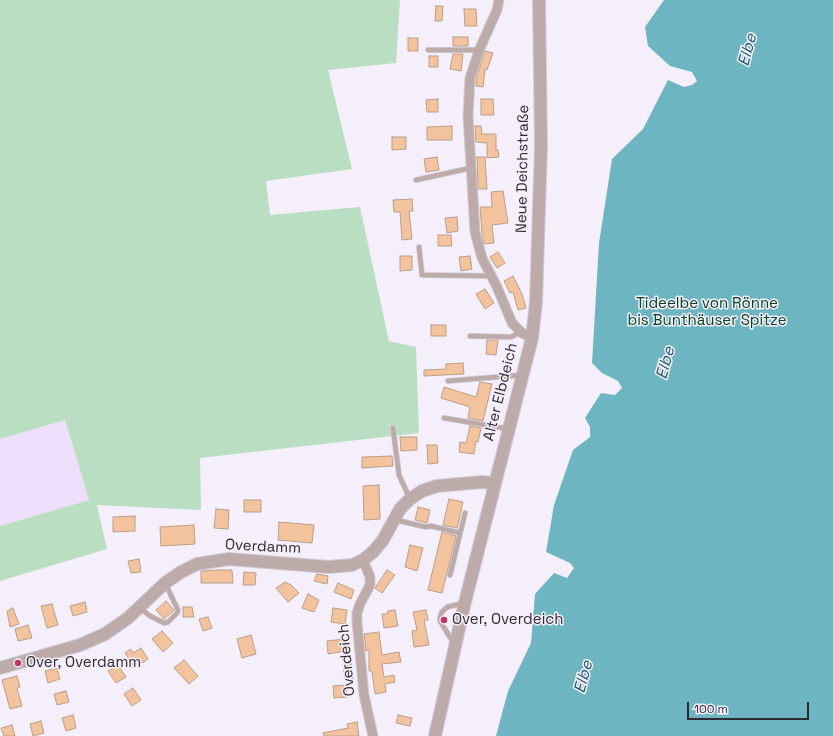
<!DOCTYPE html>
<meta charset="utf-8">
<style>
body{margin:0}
#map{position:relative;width:833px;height:736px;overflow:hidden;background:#f5effb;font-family:"Space Grotesk",sans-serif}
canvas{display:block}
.scale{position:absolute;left:687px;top:702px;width:122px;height:18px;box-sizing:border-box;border:2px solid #2f2934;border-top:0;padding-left:5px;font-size:12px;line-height:14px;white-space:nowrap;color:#2f2934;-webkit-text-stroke:3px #f5effb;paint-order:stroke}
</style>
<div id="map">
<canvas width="833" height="736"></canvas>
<div class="scale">100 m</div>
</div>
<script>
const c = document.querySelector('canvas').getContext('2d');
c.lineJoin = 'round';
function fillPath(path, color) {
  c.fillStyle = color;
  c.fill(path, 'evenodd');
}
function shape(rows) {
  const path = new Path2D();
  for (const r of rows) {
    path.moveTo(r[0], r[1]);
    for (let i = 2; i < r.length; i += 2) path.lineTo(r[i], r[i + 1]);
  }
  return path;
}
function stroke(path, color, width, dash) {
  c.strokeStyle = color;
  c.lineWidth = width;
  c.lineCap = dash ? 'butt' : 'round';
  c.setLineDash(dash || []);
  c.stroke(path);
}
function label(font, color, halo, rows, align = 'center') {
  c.font = font + ' "Space Grotesk",sans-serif';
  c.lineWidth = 3;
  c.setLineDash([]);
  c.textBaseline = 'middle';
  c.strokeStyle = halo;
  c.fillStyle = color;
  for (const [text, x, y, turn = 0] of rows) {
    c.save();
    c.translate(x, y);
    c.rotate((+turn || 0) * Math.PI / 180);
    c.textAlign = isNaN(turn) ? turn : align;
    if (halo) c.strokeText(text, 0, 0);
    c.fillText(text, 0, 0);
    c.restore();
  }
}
fillPath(shape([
 [65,420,89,500,0,526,0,439]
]), '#eddefb');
fillPath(shape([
 [0,0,400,0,396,63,328,70,352,169,266,181,270,215,360,207,389,341,416,347,419,433,200,458,201,510,97,505,107,549,0,581,0,526,89,500,65,420,0,439]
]), '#b9dec1');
fillPath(shape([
 [664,0,833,0,833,736,496,736,508,691,531,643,535,594,554,573,567,578,574,568,570,563,546,552,554,505,573,450,590,437,590,427,585,418,601,393,615,395,622,388,618,381,602,373,592,363,599,243,612,159,643,129,668,80,684,87,692,85,697,81,692,72,670,66,648,46,645,27]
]), '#6db5c1');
const building = shape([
 [436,6,443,6,442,21,435,21,436,6],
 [464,9,476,9,477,26,465,26,464,9],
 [453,37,468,37,468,46,453,46,453,37],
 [408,38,418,38,418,51,408,51,408,38],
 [485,51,493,53,487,70,485,69,483,87,476,86,476,79,485,51],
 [453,54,463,54,461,71,450,69,453,54],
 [429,56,438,56,438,67,429,67,429,56],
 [438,99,438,112,427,112,426,100,438,99],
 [481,99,493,99,494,115,481,115,481,99],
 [452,126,452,140,427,140,427,127,452,126],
 [475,126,481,126,482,134,496,134,496,150,498,150,499,157,487,158,487,143,476,142,475,126],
 [392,137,406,137,406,149,392,150,392,137],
 [437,157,439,170,426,172,424,159,437,157],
 [477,157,485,157,487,189,478,189,477,157],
 [503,191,508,223,492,225,494,243,484,244,482,233,480,207,492,207,491,192,503,191],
 [412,199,413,211,409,211,412,239,402,240,400,212,394,212,393,200,412,199],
 [457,217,458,231,447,233,445,218,457,217],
 [438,235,451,235,452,246,438,246,438,235],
 [498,252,505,263,497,268,490,257,498,252],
 [400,256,412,256,412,270,400,271,400,256],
 [470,256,472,269,461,271,459,257,470,256],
 [513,276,522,294,526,308,518,310,513,292,510,293,504,281,513,276],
 [485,289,494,303,485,309,476,294,485,289],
 [431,325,446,325,446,336,431,336,431,325],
 [487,340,498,340,496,355,486,354,487,340],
 [463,363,464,374,424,376,424,370,446,369,446,364,463,363],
 [480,382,492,384,483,421,468,418,470,407,441,398,444,387,476,397,480,382],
 [470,426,481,428,478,442,476,441,474,454,459,452,460,442,466,443,470,426],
 [400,437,417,437,417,450,401,451,400,437],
 [427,445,437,445,438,463,428,464,427,445],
 [392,456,393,466,362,468,362,457,392,456],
 [379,485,380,519,364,520,363,486,379,485],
 [449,499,463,502,457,528,443,525,449,499],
 [244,500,261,500,261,512,244,512,244,500],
 [418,507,430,510,427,523,415,520,418,507],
 [216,509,229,510,228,529,214,528,216,509],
 [135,516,135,531,113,532,113,517,135,516],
 [279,522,314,525,312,543,278,540,279,522],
 [194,525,195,544,161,546,160,527,194,525],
 [442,532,456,536,442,593,428,590,442,532],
 [410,545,423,548,417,571,405,567,410,545],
 [139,559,141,572,131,573,128,561,139,559],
 [217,570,232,570,233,583,201,583,201,571,217,570],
 [387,570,395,575,382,593,375,588,387,570],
 [244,572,256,573,255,585,243,585,244,572],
 [317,574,328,576,327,584,314,581,317,574],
 [285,582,291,585,299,593,288,602,276,588,285,582],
 [338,583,354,590,351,599,334,592,338,583],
 [308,594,319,600,314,612,302,608,308,594],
 [166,601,174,610,164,619,156,610,166,601],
 [85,602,87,612,73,616,70,606,85,602],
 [52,604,58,625,47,628,41,606,52,604],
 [183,607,192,607,194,617,183,617,183,607],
 [13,608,19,624,10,627,7,611,13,608],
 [333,608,347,610,345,624,331,622,333,608],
 [395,610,398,626,384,628,382,614,387,614,388,611,395,610],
 [426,610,428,620,424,620,429,645,414,647,412,631,417,630,413,612,426,610],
 [208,617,212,628,203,631,199,619,208,617],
 [28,625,32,638,18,641,15,629,28,625],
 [162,631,173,643,163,652,152,639,162,631],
 [379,632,382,655,399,652,401,662,382,664,384,677,394,675,395,682,385,684,386,692,375,694,372,671,369,671,369,650,366,651,364,634,379,632],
 [251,635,256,654,242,658,237,639,251,635],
 [344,639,346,651,328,654,327,641,344,639],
 [141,648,148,659,142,663,140,660,133,665,125,653,131,649,133,653,141,648],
 [184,660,198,676,189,684,174,668,184,660],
 [351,663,353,679,345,680,343,664,351,663],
 [118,665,126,677,116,683,108,671,118,665],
 [57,668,60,679,48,683,45,671,57,668],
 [17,676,20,687,17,688,22,706,10,709,2,680,17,676],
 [346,685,347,697,334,698,333,686,346,685],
 [133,688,141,700,132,706,124,694,133,688],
 [66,691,69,702,57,705,54,694,66,691],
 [73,715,76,728,66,731,62,718,73,715],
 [398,715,412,718,410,726,396,723,398,715],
 [41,721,44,733,33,736,30,724,41,721],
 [357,722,359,736,324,736,323,733,348,728,347,724,357,722],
 [12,725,15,736,4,736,1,728,12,725]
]);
fillPath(building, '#f2c39d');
stroke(building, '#b89e89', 1);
const service = shape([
 [428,50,479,50],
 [416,180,471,168],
 [419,247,422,275,492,276],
 [470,336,511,337,521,332],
 [448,381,522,375],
 [444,418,509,429],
 [393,428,399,475,410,499],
 [396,520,426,527,431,526,460,533],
 [450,575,465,513],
 [140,608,150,616,164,623,168,622,177,613,178,610,165,583],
 [453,642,440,621,440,617,442,612,447,607,464,603]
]);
const minor = shape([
 [499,0,497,10,480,48,470,78,468,116,475,232,482,258,497,287,512,323,522,333,532,338],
 [363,560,370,577,370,585,360,604,357,613,357,622,364,695,373,736]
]);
const tertiary = shape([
 [0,668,80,645,105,634,128,618,165,583,181,572,197,564,229,559,329,567,352,565,363,560,373,552,383,540,400,509,410,499,422,491,437,486,482,482,495,483],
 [435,736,465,602,532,338,536,302,541,145,539,0]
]);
stroke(service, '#d1cbd7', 6);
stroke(minor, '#d1cbd7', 11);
stroke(tertiary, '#d1cbd7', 14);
stroke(service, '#bcaba9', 4.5);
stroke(minor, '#bcaba9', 9);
stroke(tertiary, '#bcaba9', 12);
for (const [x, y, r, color] of [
 [444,620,4,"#c23461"],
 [18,663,4,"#c23461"]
]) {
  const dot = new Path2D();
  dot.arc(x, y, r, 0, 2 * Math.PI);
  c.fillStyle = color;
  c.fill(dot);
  stroke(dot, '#f5effb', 1.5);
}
label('15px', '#2f2934', '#f5effb', [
 ["Neue Deichstraße",523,169,-89],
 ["Alter Elbdeich",501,392,-76],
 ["Overdamm",263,547,3],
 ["Overdeich",347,660,-95]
]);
label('15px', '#06421f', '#f5effb', [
 ["Tideelbe von Rönne",707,304],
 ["bis Bunthäuser Spitze",707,321]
]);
label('15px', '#2f2934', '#f5effb', [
 ["Over, Overdeich",452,620],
 ["Over, Overdamm",26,663]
], 'left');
label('italic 16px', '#1b5861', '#f5effb', [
 ["Elbe",748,50,-75],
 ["Elbe",666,363,-75],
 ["Elbe",584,677,-75]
]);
</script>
